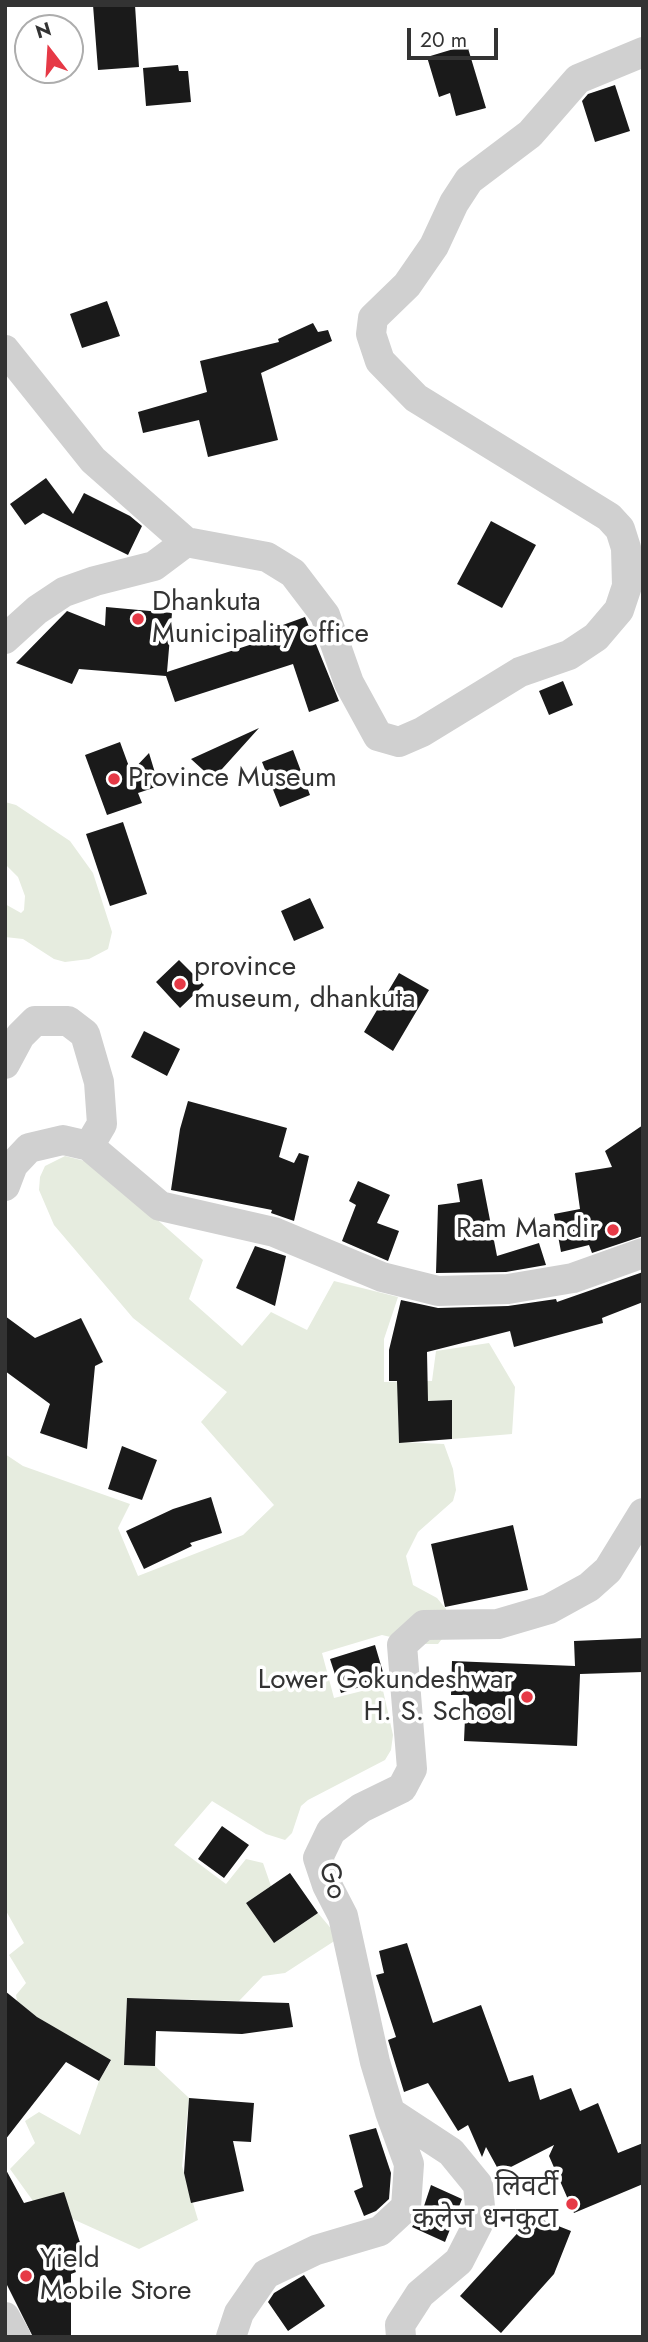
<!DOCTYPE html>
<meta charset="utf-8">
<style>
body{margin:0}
#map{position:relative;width:648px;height:2342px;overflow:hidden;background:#fff;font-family:Jost,sans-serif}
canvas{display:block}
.frame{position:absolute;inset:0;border:7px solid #333;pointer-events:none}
.north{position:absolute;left:14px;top:14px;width:70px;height:70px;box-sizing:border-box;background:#fff;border:2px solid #adadad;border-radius:50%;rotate:343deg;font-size:19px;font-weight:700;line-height:28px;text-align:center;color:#333}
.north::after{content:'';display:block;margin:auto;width:24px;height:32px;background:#e63946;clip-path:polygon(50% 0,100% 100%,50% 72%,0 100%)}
.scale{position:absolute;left:407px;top:28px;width:91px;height:32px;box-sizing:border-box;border:4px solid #333;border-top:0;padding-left:9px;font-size:21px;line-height:24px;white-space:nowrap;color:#333;-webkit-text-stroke:5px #fff;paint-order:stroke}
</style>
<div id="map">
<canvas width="648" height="2342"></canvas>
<div class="frame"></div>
<div class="north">N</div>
<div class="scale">20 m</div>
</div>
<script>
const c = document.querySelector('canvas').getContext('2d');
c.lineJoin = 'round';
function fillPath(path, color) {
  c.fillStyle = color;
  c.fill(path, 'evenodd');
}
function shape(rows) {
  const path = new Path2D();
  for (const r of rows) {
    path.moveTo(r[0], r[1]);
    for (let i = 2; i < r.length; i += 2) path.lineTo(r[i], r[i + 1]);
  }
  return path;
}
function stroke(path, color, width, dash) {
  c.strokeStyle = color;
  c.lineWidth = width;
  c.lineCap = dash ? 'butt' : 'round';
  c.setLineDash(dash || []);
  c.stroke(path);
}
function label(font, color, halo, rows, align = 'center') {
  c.font = font + ' Jost,"Noto Sans Devanagari",sans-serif';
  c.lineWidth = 7;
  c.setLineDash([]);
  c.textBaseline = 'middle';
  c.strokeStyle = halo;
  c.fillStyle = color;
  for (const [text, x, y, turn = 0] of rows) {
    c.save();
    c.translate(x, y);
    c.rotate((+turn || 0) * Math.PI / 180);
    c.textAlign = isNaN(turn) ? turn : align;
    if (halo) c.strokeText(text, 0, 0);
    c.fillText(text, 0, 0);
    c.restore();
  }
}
fillPath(shape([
 [5,802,16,805,70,841,93,873,112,932,108,949,89,959,65,962,54,959,23,939,5,937,5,904,21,913,24,910,25,896,18,877,5,864],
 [65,1156,93,1163,203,1260,189,1299,242,1346,271,1312,307,1330,334,1281,398,1297,384,1339,384,1382,432,1381,436,1351,489,1343,515,1387,512,1434,452,1439,452,1400,398,1402,399,1442,444,1444,453,1469,456,1490,453,1501,418,1532,406,1556,413,1585,437,1598,446,1609,448,1631,438,1644,421,1644,382,1635,322,1653,334,1698,382,1686,393,1735,391,1750,385,1760,308,1800,301,1806,292,1833,285,1840,266,1834,212,1801,174,1845,226,1884,246,1859,263,1863,271,1886,246,1903,274,1943,318,1913,339,1938,285,1973,263,1976,239,2001,127,1998,124,2064,155,2066,189,2098,182,2166,198,2220,139,2249,33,2201,10,2169,35,2143,25,2121,39,2112,80,2135,99,2081,111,2061,37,2017,17,2001,16,1995,26,1983,9,1955,24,1943,5,1909,5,1454,23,1466,130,1504,118,1528,138,1576,243,1535,274,1505,201,1422,227,1392,133,1318,54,1225,39,1190,40,1177,45,1166]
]), '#e6ecdf');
fillPath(shape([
 [93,5,135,5,139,67,98,70],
 [467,45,486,108,456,116,450,93,439,97,427,57],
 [178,65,179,71,188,71,191,102,146,106,143,68],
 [615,85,630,131,595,142,582,101,588,94],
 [107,301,120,336,82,348,70,314],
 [313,323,318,332,328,330,332,341,261,373,278,440,208,457,199,420,143,433,138,412,207,392,200,361,279,342,278,339],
 [46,478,73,514,84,493,130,516,142,526,128,555,43,513,25,525,10,504],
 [491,521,536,545,502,608,457,584],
 [106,607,172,613,167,672,283,634,280,626,305,617,339,701,309,712,293,664,175,702,166,676,79,669,72,684,16,663,67,611,105,626],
 [563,681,573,705,549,715,539,691],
 [259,728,213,779,191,759],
 [120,742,131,772,149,753,159,786,138,793,142,803,107,815,85,755],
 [293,750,310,795,280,807,262,762],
 [123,822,147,894,110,906,86,834],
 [310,898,324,928,294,941,281,911],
 [179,960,204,985,180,1008,156,982],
 [399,973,429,990,393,1051,364,1032],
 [144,1031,180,1049,167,1076,131,1057],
 [188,1101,287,1128,279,1157,294,1163,299,1153,309,1156,294,1221,271,1213,272,1210,171,1190,180,1129],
 [643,1125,643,1236,592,1253,589,1245,561,1252,554,1214,580,1209,575,1173,612,1167,605,1151],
 [482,1179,497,1256,539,1243,546,1265,506,1272,436,1273,438,1205,460,1202,457,1184],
 [358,1181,390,1195,377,1223,399,1231,388,1261,342,1241,356,1205,349,1201],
 [255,1246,286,1256,275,1306,236,1288],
 [643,1272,643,1302,602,1318,603,1323,514,1347,510,1331,427,1352,428,1401,452,1400,452,1439,399,1443,397,1381,389,1381,389,1350,401,1300,438,1308,508,1306,556,1299,557,1302],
 [5,1316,35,1338,81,1318,103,1362,95,1366,87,1449,40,1433,50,1404,5,1371],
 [122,1446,157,1460,142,1500,108,1489],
 [211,1497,222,1533,190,1543,192,1546,144,1569,126,1531,173,1509],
 [513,1525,528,1590,445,1607,431,1544],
 [643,1638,643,1672,580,1674,577,1746,464,1741,466,1695,451,1695,452,1661,575,1666,574,1641],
 [375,1645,385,1679,341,1693,330,1659],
 [222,1826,249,1845,224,1878,198,1859],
 [290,1873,318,1913,274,1943,246,1903],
 [407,1943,433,2023,481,2005,509,2082,533,2075,540,2100,571,2088,580,2111,598,2103,618,2153,643,2143,643,2184,574,2213,549,2156,554,2145,507,2169,498,2169,486,2147,482,2157,468,2125,458,2131,428,2083,404,2092,388,2040,396,2037,376,1975,384,1973,379,1951],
 [5,1991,37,2017,111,2060,99,2081,66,2062,5,2140],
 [127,1998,289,2003,293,2027,242,2034,156,2031,155,2066,124,2065],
 [189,2098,254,2103,251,2142,233,2141,244,2191,191,2203,184,2173],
 [376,2128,391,2173,389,2199,376,2211,364,2216,354,2191,363,2187,349,2135],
 [5,2168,24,2203,64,2192,84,2255,71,2259,76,2272,71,2274,71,2337,33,2337,5,2281],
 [431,2185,462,2199,445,2242,412,2227,423,2209],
 [520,2211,571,2231,554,2274,501,2333,460,2296,524,2226,529,2228],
 [304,2275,325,2306,288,2331,268,2302,274,2293]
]), '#1a1a1a');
stroke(shape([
 [5,350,93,460,186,542,267,557,293,573,325,615,349,683,378,736,399,742,422,732,520,672,569,655,596,637,619,610,627,586,626,548,620,529,609,517,416,398,380,361,371,334,373,318,407,285,434,246,454,203,469,180,530,134,578,79,643,52],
 [5,639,37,610,64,592,95,581,154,566,186,542],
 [5,1064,20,1036,35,1021,68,1021,85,1034,99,1082,102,1124,89,1146],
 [5,1186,13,1165,29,1148,63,1140,89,1146,160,1206,274,1232,382,1277,438,1291,508,1289,573,1278,643,1253],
 [5,2317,16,2337],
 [231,2337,239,2313,266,2274,316,2250,380,2231,406,2207,409,2164,390,2112],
 [401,2337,400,2325,420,2294,459,2261,481,2218,478,2185,451,2152,390,2112,375,2062,343,1916,327,1885,318,1858,331,1831,361,1808,402,1788,412,1769,402,1645,424,1625,498,1624,549,1609,589,1587,608,1570,643,1513]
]), '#d0d0d0', 30);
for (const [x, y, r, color] of [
 [138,619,7,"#e63946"],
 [114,779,7,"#e63946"],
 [180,984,7,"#e63946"],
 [613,1230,7,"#e63946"],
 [527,1697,7,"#e63946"],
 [572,2204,7,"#e63946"],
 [26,2276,7,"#e63946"]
]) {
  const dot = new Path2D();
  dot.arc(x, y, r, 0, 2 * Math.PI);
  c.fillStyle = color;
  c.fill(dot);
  stroke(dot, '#fff', 2.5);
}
label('28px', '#333', '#fff', [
 ["Dhankuta",152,603],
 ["Municipality office",152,635],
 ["Province Museum",128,779],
 ["province",194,968],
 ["museum, dhankuta",194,1000],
 ["Ram Mandir",599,1230,"right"],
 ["Lower Gokundeshwar",513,1681,"right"],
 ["H. S. School",513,1713,"right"],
 ["लिवर्टी",558,2188,"right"],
 ["कलेज धनकुटा",558,2220,"right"],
 ["Yield",40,2260],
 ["Mobile Store",40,2292]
], 'left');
label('28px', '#333', '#fff', [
 ["Go",331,1881,72]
]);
</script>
